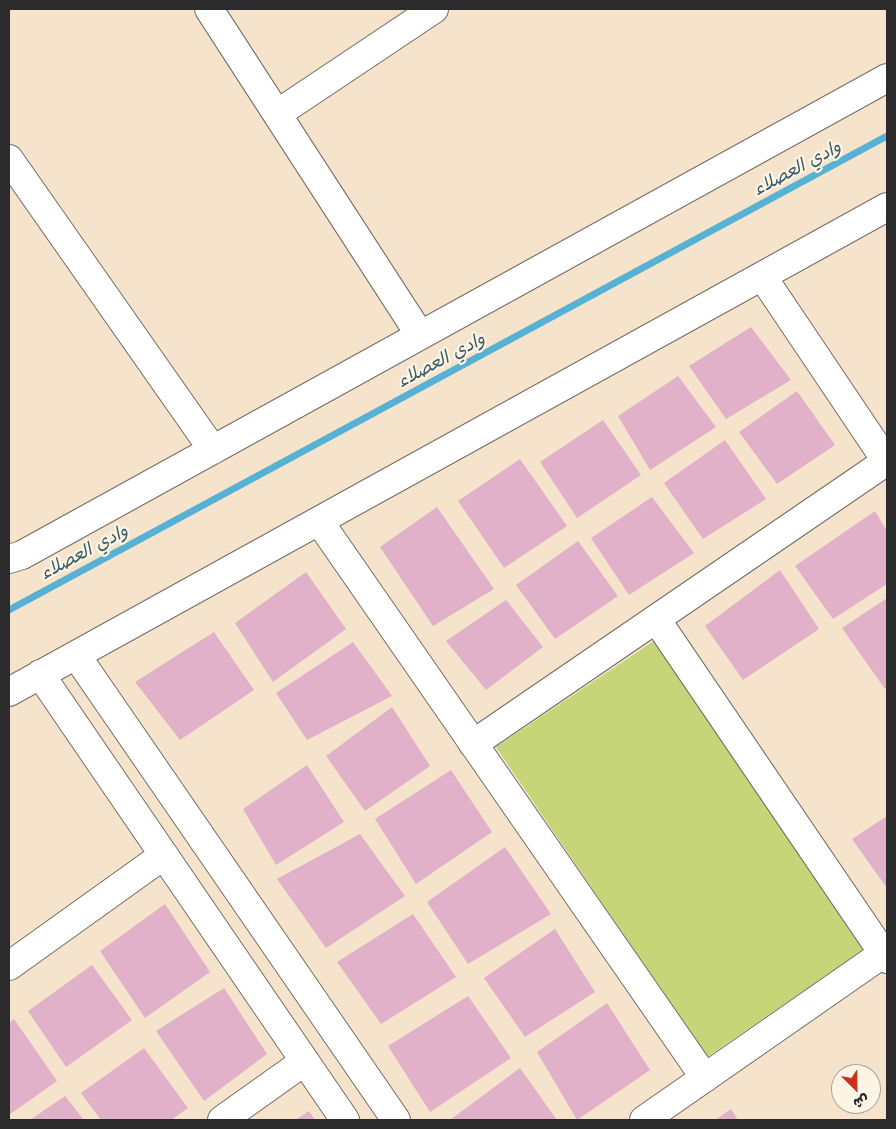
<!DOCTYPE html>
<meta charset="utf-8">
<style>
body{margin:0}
#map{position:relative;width:896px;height:1129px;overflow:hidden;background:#f5e4cb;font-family:Mali,"Playpen Sans Arabic",sans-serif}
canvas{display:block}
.frame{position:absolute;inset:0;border:10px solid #2b2b2b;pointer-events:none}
.north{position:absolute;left:831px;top:1064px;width:50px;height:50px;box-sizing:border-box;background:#fcf5e5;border:1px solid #a8a49b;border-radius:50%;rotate:157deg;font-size:14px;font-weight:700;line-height:20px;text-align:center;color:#2b2b2b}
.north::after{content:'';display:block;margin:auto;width:18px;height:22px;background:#c8321e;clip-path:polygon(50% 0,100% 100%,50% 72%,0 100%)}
</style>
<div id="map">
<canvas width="896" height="1129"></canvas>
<div class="frame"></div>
<div class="north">ش</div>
</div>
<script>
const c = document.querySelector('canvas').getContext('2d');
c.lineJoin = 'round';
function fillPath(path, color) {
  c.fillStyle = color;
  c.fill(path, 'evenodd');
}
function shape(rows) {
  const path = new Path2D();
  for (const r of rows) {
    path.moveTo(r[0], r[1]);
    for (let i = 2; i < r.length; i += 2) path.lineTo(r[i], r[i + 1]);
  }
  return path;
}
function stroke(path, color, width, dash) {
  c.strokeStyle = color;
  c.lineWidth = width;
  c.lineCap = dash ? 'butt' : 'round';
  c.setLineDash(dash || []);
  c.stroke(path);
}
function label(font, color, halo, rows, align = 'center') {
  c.font = font + ' Mali,"Playpen Sans Arabic",sans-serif';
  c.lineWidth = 4.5;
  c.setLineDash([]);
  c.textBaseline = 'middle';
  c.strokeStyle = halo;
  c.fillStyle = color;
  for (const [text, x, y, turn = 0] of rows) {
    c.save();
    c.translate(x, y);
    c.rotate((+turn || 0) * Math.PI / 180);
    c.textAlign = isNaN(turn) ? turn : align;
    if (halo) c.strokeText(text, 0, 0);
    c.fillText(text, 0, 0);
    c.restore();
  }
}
fillPath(shape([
 [654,641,863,950,707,1057,496,747]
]), '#c5d577');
stroke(shape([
 [9,610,887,136]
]), '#57b1d4', 7);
fillPath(shape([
 [751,327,791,380,726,419,689,366],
 [678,376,716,427,650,470,618,416],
 [797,391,835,445,777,484,739,432],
 [603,420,641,475,577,518,540,462],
 [725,440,766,499,703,539,664,483],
 [520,459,567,526,504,568,458,501],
 [652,497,694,553,629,595,591,538],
 [437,507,494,589,433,626,380,547],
 [875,511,887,531,887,584,833,619,795,566],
 [578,541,618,596,555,639,516,585],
 [780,570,819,629,743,680,705,626],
 [306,572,346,629,273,682,235,623],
 [887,598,887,687,885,689,842,628],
 [506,600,543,647,486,690,446,641],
 [214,632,254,690,180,740,135,682],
 [353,642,392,696,307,740,276,693],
 [392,707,430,766,365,811,326,756],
 [307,765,344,822,276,865,243,809],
 [451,770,492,832,416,884,375,819],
 [887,816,887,888,852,839],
 [360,834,405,896,326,948,277,879],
 [505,847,551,914,468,964,427,902],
 [165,904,210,972,145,1018,100,951],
 [413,914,456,977,381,1024,337,962],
 [555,929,595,992,525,1037,484,978],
 [92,965,132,1020,66,1067,28,1011],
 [224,988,267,1054,204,1101,156,1031],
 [468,996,511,1058,430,1112,388,1046],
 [607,1003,650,1070,577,1120,537,1052],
 [14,1019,57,1081,9,1115,9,1023],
 [144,1048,188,1108,171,1120,101,1120,81,1093],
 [520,1068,557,1120,450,1120],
 [65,1096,84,1120,30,1120],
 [731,1109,738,1120,715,1120],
 [309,1111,315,1120,295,1120]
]), '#e0b1c8');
const minor = shape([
 [209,9,420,335],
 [277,114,434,9],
 [9,159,213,450],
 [762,276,887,462],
 [319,521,705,1078],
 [9,559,22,555,887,78],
 [656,619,887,959],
 [76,655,396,1120],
 [40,674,345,1120],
 [9,692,887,207],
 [473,744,887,461],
 [9,966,164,855],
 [222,1120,305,1061],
 [644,1120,884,953]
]);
stroke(minor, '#726c63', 30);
stroke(minor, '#fff', 28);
label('italic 18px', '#3a5a66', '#fcf5e5', [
 ["وادي العصلاء",797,168,-28],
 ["وادي العصلاء",441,360,-28],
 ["وادي العصلاء",84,552,-28]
]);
</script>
